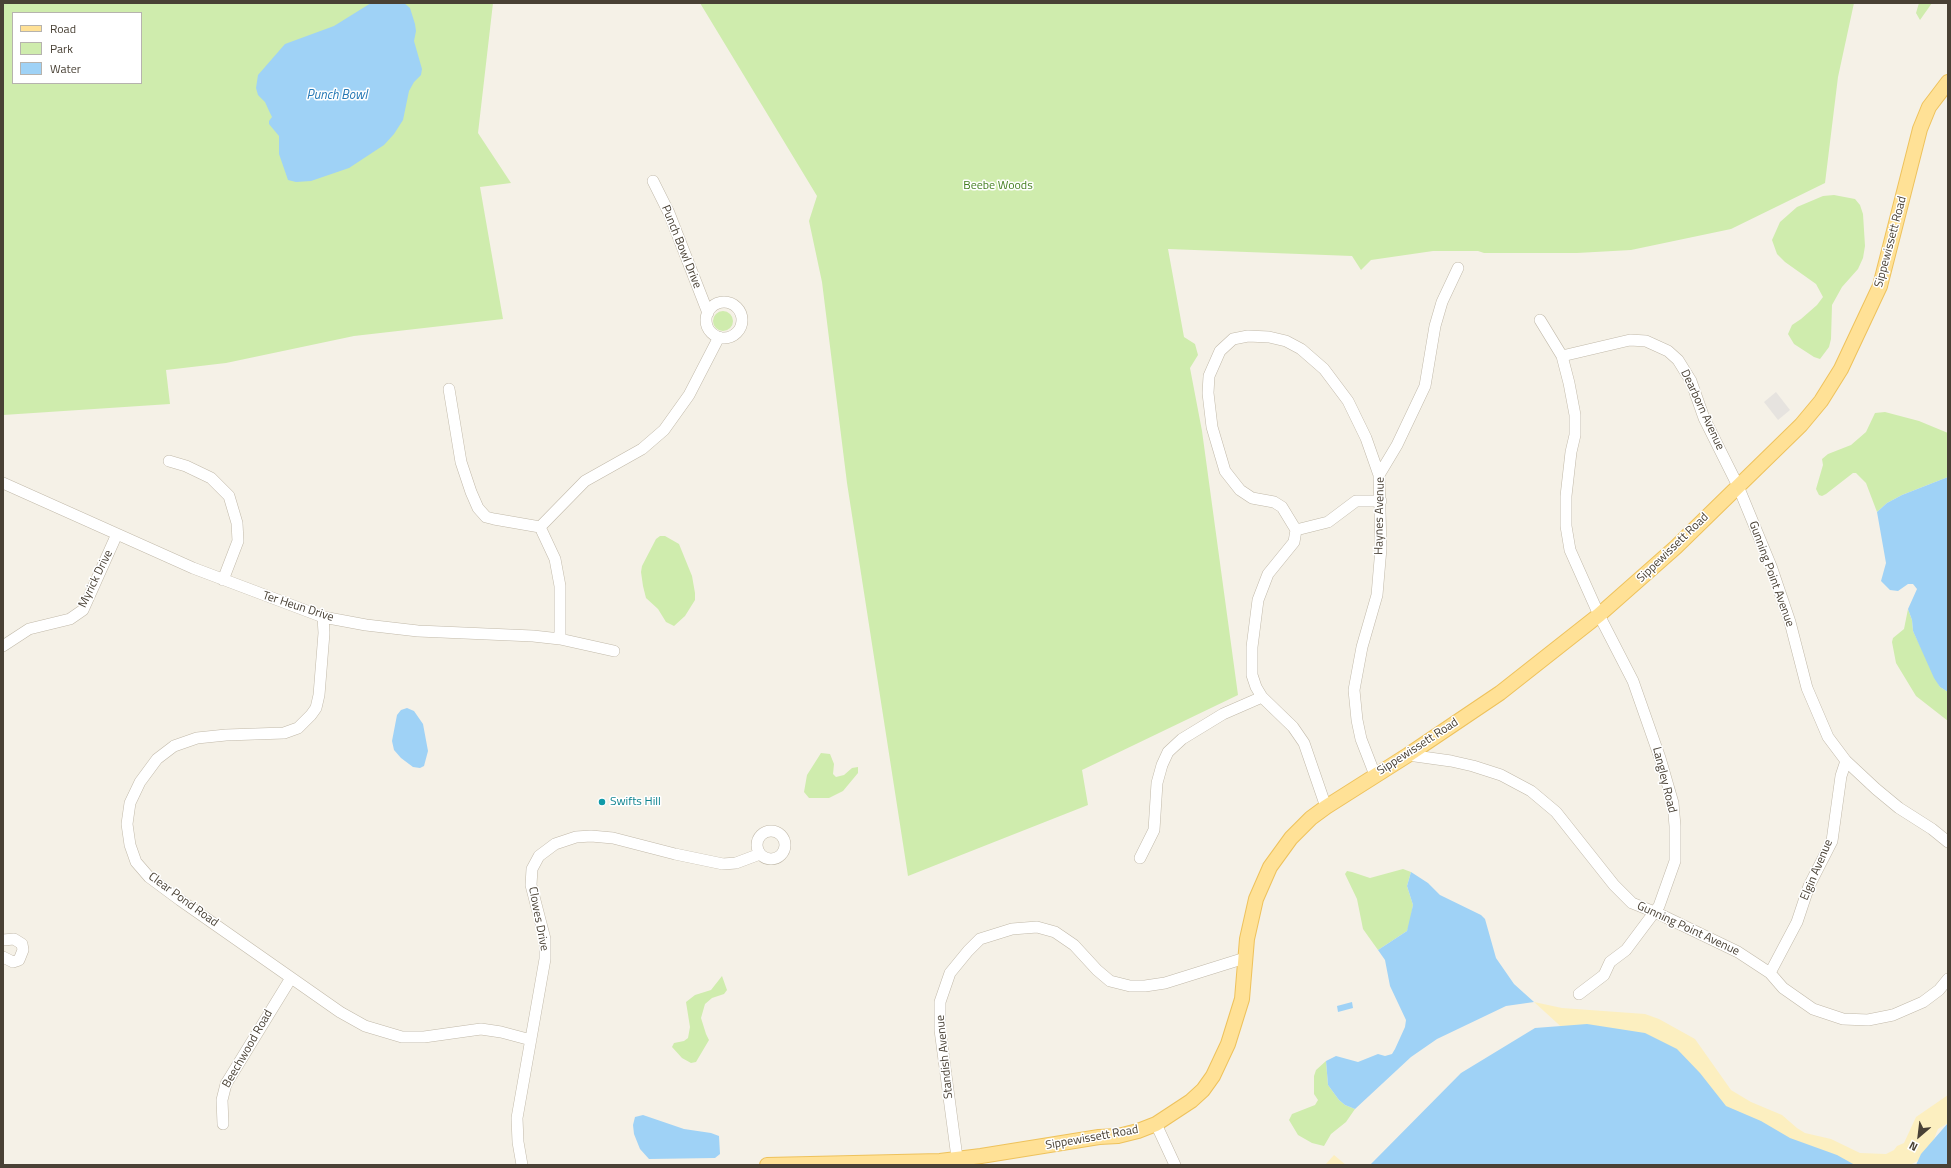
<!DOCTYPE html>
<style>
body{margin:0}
#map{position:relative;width:1951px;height:1168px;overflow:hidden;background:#f5f1e7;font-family:"Titillium Web",sans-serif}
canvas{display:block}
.frame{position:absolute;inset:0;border:4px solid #494135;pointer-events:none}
.legend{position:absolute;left:12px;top:12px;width:130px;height:72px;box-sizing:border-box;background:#fff;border:1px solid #b6b3ae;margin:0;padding:5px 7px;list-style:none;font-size:12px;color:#494135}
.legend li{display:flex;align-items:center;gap:8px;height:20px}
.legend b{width:20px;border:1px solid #b6b3ae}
.north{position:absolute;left:1899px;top:1116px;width:40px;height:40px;-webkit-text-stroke:3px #fff;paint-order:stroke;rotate:208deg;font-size:11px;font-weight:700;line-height:16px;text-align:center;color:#494135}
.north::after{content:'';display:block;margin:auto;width:14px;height:18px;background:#494135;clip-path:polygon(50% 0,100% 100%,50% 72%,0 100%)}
</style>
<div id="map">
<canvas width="1951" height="1168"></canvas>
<div class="frame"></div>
<ul class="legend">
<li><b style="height:5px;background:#ffe196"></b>Road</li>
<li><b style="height:11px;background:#cfecad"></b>Park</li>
<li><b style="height:11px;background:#9fd2f6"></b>Water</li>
</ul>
<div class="north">N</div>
</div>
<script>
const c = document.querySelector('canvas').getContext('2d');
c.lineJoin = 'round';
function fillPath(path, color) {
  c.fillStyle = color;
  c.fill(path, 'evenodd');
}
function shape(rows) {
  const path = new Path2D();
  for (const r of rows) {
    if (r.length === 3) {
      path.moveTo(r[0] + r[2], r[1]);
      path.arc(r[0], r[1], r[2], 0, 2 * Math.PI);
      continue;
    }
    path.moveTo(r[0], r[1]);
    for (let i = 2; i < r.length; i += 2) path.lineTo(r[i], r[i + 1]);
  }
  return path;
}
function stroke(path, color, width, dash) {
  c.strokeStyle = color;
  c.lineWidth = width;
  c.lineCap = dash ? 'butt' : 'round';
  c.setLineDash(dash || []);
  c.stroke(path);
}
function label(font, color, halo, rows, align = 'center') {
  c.font = font + ' "Titillium Web",sans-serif';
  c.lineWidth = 3;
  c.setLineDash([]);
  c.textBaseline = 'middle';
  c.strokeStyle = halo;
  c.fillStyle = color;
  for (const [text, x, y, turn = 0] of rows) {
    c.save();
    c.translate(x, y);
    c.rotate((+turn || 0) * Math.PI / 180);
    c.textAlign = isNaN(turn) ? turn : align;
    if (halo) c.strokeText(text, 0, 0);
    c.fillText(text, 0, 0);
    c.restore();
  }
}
fillPath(shape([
 [3,3,493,3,478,133,511,183,480,187,503,319,354,336,226,363,166,370,170,404,3,415],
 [13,13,141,13,141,83,13,83],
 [700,3,1854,3,1838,77,1825,183,1731,229,1631,250,1577,253,1484,253,1478,251,1433,251,1371,260,1361,270,1352,256,1168,249,1184,337,1195,344,1198,355,1190,368,1202,431,1238,695,1082,770,1088,805,908,876,847,483,822,282,809,221,817,196],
 [1919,3,1932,3,1920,20,1916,13],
 [1834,195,1855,199,1860,205,1863,214,1865,246,1863,258,1858,269,1842,287,1832,305,1831,339,1829,347,1820,359,1814,357,1794,344,1788,334,1792,325,1801,319,1817,305,1823,297,1816,284,1785,262,1777,254,1772,240,1780,222,1797,207,1823,196],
 [723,321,10],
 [1885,412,1919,421,1948,433,1948,477,1902,495,1887,503,1877,512,1866,483,1856,473,1853,473,1826,494,1822,496,1819,495,1816,489,1823,465,1822,459,1828,454,1851,445,1866,432,1875,413],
 [660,536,665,536,679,544,692,576,695,593,695,600,685,616,674,626,666,622,658,609,646,598,643,586,641,572,642,566,656,539],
 [1908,609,1912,620,1913,631,1928,662,1940,687,1948,692,1948,721,1916,696,1896,663,1892,642,1893,638,1904,629],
 [821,753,830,754,834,764,833,774,836,777,844,775,852,768,858,767,858,773,843,791,829,798,809,798,804,792,807,775],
 [1403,869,1411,872,1407,886,1413,905,1410,923,1407,931,1378,950,1363,929,1357,899,1345,874,1347,871,1352,872,1370,878],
 [722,976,727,990,724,994,712,998,705,1004,701,1018,706,1034,709,1040,696,1062,691,1063,682,1058,672,1047,674,1043,684,1041,688,1038,690,1027,686,1002,695,995,711,990],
 [1326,1061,1328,1085,1339,1100,1345,1105,1355,1109,1346,1122,1331,1134,1324,1146,1312,1143,1298,1135,1289,1120,1292,1114,1315,1105,1318,1100,1314,1094,1314,1076,1316,1070]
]), '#cfecad');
fillPath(shape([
 [1534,1002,1562,1008,1645,1014,1659,1019,1695,1039,1731,1090,1751,1102,1782,1115,1797,1128,1805,1133,1831,1139,1860,1153,1886,1154,1894,1150,1897,1146,1904,1143,1916,1117,1948,1095,1948,1123,1938,1129,1927,1156,1910,1165,1853,1165,1825,1160,1568,1033],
 [1334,1155,1346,1165,1325,1165]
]), '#fcefc0');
fillPath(shape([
 [1776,392,1790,410,1778,420,1764,402]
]), '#e6e3df');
fillPath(shape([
 [371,3,404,3,410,8,415,24,416,31,414,41,422,69,421,75,414,82,409,91,403,120,394,134,384,145,349,168,311,181,296,182,288,180,279,154,279,136,269,124,269,121,272,117,270,113,265,102,258,95,256,88,258,75,285,44,334,26],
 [1948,477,1948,692,1940,687,1934,678,1913,631,1912,620,1908,609,1917,589,1913,584,1908,584,1898,591,1890,590,1881,581,1886,563,1877,512,1887,503,1902,495],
 [407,708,414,711,423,724,428,751,424,766,420,768,413,767,401,758,394,750,392,741,397,715,401,710],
 [1411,872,1428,883,1440,895,1481,915,1485,919,1496,958,1514,984,1534,1002,1506,1006,1437,1039,1411,1057,1355,1109,1345,1105,1339,1100,1328,1085,1326,1061,1336,1056,1358,1062,1378,1054,1385,1056,1392,1054,1395,1049,1405,1027,1406,1020,1390,986,1385,960,1378,950,1407,931,1413,905,1407,886],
 [1352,1002,1353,1008,1338,1012,1337,1006],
 [1587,1024,1645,1033,1677,1049,1700,1073,1726,1106,1761,1121,1790,1138,1837,1155,1855,1165,1370,1165,1461,1073,1535,1028],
 [643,1115,684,1129,711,1133,719,1136,720,1154,715,1158,649,1159,640,1149,634,1134,633,1125,635,1117],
 [1948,1123,1948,1165,1916,1165,1921,1154]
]), '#9fd2f6');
const minor = shape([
 [653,181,669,213,708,313],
 [724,320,18],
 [1540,320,1562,356,1569,383,1575,415,1575,435,1571,452,1566,496,1566,526,1570,550,1599,615,1633,681,1660,758,1673,803,1675,826,1675,861,1659,906,1626,950,1610,962,1604,975,1579,994],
 [1562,356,1630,340,1646,341,1668,351,1678,360,1691,381,1704,418,1738,486,1771,566,1790,622,1807,688,1828,737,1846,761,1876,789,1899,808,1932,829,1948,842],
 [449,389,461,462,471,492,478,508,486,517,494,519,540,527,585,481,642,449,664,430,689,395,719,337],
 [169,461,186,466,211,478,229,496,237,523,238,541,223,580],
 [3,483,193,568,323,617,366,625,418,631,533,636,560,639,614,651],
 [540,527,555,559,560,586,560,639],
 [1296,530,1328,522,1356,501,1381,501],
 [323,617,324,633,319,695,316,708,311,715,298,728,284,733,226,735,197,738,174,746,157,759,140,782,130,803,127,824,130,845,136,862,149,877,180,900,340,1012,365,1026,402,1037,424,1037,481,1029,501,1032,531,1040],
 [3,646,29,629,70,619,83,610,117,534],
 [1408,755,1451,761,1473,766,1501,775,1531,791,1556,812,1614,885,1632,903,1657,913,1738,952,1770,973,1783,988,1813,1009,1843,1019,1868,1020,1893,1015,1923,1002,1939,990,1948,979],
 [1375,775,1361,739,1357,720,1354,690,1362,647,1377,595,1381,548,1379,475,1397,445,1425,386,1435,326,1442,302,1458,268],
 [1326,807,1304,743,1293,727,1262,697,1256,687,1252,675,1252,647,1258,600,1268,574,1294,542,1296,530,1282,507,1274,502,1252,498,1240,490,1225,471,1212,427,1208,393,1209,376,1220,351,1233,339,1248,336,1269,337,1286,341,1301,349,1324,369,1348,401,1366,438,1379,475],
 [771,845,14],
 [1140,858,1154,830,1157,783,1162,765,1168,752,1182,739,1223,714,1262,697],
 [3,940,14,939,22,944,23,950,19,960,13,962,3,957],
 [1770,973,1797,922,1809,886,1832,841,1841,776,1846,761],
 [223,1124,222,1100,226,1084,291,978],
 [1156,1124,1175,1165],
 [522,1165,518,1142,517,1118,545,959,545,939,531,885,532,869,539,856,555,844,576,837,591,836,613,838,675,854,723,864,736,863,760,854],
 [958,1165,940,1030,940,1002,950,973,968,951,980,939,1012,929,1037,927,1055,932,1074,945,1097,970,1110,981,1130,986,1145,986,1165,983,1245,958]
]);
const major = shape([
 [767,1165,940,1161,981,1156,1099,1137,1118,1136,1138,1131,1156,1124,1191,1101,1203,1090,1213,1076,1228,1044,1242,999,1247,939,1256,899,1270,867,1291,838,1311,818,1326,807,1408,755,1500,693,1599,615,1676,547,1801,425,1821,401,1841,369,1880,286,1920,129,1929,107,1948,82]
]);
stroke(minor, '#c1b9a9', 12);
stroke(major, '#eec25c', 16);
stroke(minor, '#fff', 11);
stroke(major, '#ffe196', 14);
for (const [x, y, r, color] of [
 [602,802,4,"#0f9aa8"]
]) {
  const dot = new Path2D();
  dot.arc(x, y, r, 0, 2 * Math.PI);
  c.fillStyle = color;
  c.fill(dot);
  stroke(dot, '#fff', 1.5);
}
label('12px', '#468023', '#fff', [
 ["Beebe Woods",998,186]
]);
label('12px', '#494135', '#fff', [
 ["Sippewissett Road",1891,242,-75],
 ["Punch Bowl Drive",681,247,68],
 ["Dearborn Avenue",1702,410,65],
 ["Haynes Avenue",1380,516,-89],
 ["Sippewissett Road",1673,548,-44],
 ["Gunning Point Avenue",1771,574,70],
 ["Myrick Drive",96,579,-64],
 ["Ter Heun Drive",298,607,18],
 ["Sippewissett Road",1418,747,-33],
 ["Langley Road",1664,780,76],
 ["Elgin Avenue",1817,870,-67],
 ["Clear Pond Road",183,900,36],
 ["Clowes Drive",538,919,79],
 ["Gunning Point Avenue",1688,929,25],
 ["Beechwood Road",248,1049,-60],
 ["Standish Avenue",945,1057,-96],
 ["Sippewissett Road",1092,1138,-10]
]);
label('12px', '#0d838f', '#fff', [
 ["Swifts Hill",610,802]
], 'left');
label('italic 13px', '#2478b5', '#fff', [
 ["Punch Bowl",337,96]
]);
</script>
